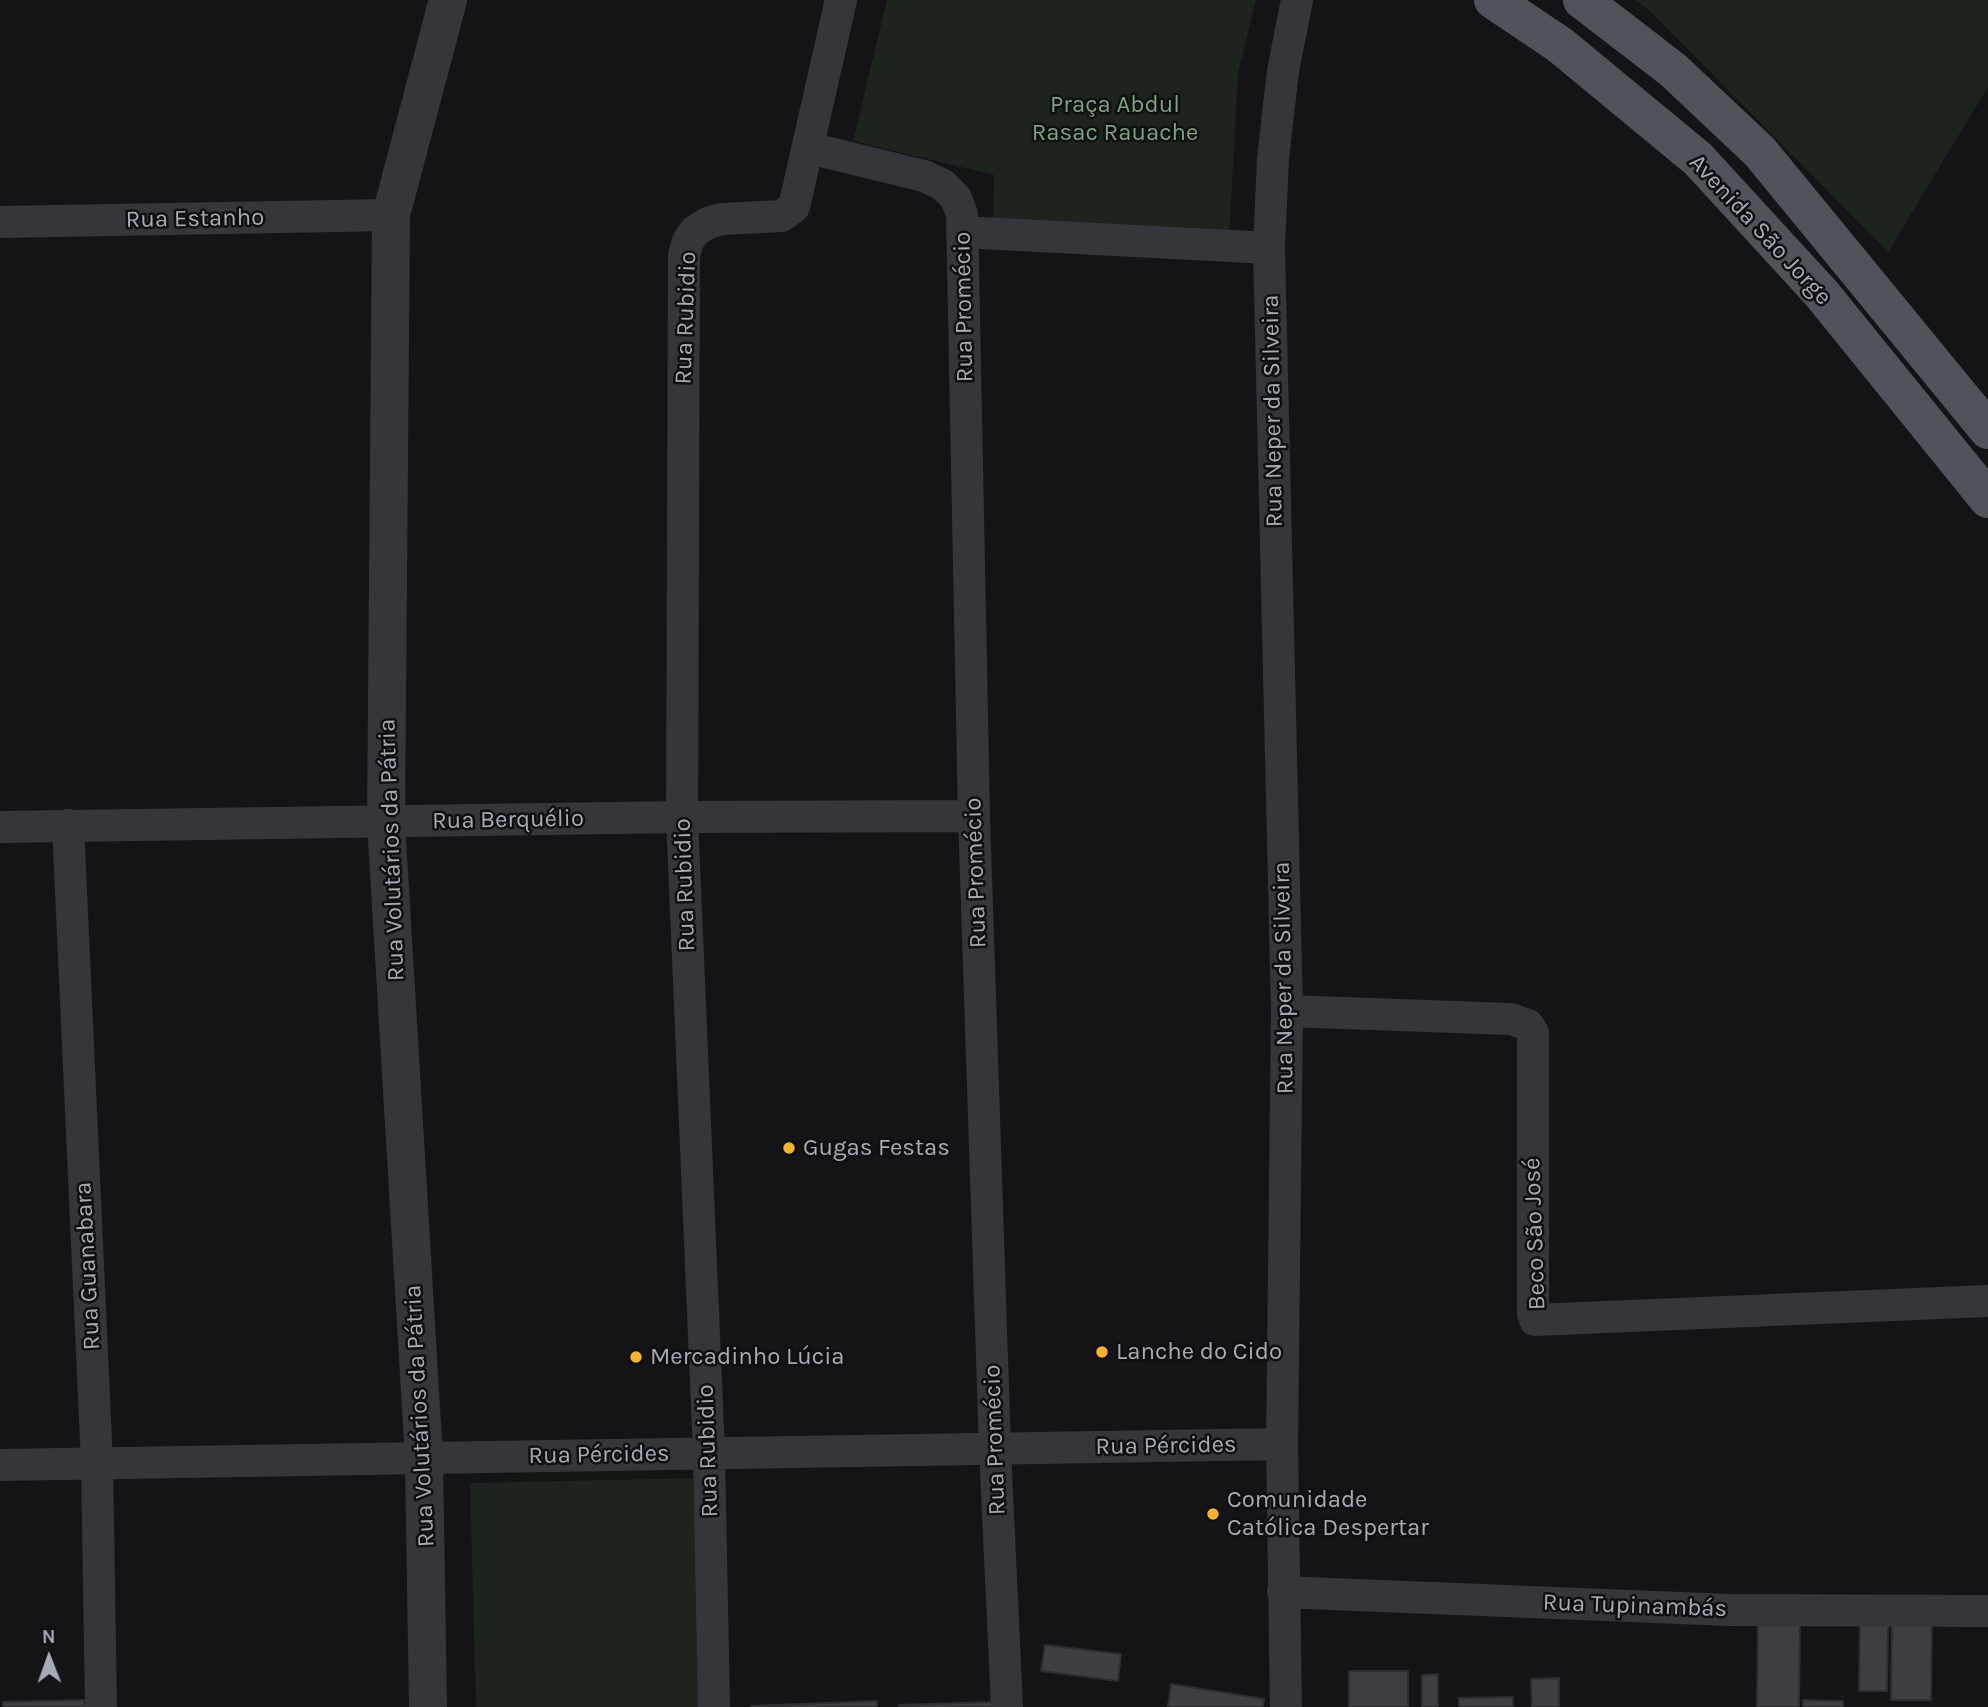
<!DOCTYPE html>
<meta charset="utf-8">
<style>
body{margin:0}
#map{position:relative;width:1988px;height:1707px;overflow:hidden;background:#141416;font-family:Karla,sans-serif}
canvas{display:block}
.north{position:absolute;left:14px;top:1623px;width:70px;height:70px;-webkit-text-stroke:5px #0f0f11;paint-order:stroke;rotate:359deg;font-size:19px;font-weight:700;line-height:28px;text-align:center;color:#a6abb7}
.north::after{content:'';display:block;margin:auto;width:24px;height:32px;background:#a6abb7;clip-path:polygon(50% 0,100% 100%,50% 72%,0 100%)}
</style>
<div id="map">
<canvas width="1988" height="1707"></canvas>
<div class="north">N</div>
</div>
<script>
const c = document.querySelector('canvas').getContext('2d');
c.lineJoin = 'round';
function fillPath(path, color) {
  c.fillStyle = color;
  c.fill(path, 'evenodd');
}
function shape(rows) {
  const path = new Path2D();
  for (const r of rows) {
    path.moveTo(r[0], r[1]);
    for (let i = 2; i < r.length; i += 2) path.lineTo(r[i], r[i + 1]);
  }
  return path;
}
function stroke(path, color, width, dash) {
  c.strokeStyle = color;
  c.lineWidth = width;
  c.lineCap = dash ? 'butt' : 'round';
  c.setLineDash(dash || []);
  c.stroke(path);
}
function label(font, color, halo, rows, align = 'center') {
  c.font = font + ' Karla,sans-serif';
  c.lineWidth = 5;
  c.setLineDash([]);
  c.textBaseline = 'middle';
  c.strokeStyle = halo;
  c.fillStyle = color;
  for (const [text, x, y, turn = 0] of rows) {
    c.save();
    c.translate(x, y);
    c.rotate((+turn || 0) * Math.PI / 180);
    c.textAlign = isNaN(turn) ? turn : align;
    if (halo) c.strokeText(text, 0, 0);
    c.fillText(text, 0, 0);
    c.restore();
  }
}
fillPath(shape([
 [887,0,1256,0,1238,73,1229,239,993,239,994,175,853,141],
 [1635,0,1988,0,1988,87,1888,252,1648,9],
 [702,1478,708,1707,476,1707,470,1483]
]), '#1c241d');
const building = shape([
 [1892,1620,1932,1621,1931,1700,1891,1700,1892,1620],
 [1758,1621,1800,1623,1799,1707,1757,1707,1758,1621],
 [1860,1622,1888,1623,1887,1691,1859,1691,1860,1622],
 [1045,1645,1121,1654,1118,1681,1041,1671,1045,1645],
 [1349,1671,1408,1671,1408,1707,1349,1707,1349,1671],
 [1438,1674,1438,1707,1422,1707,1422,1675,1438,1674],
 [1559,1678,1559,1707,1532,1707,1531,1679,1559,1678],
 [1171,1684,1264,1699,1263,1707,1168,1707,1171,1684],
 [1513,1697,1513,1707,1459,1707,1459,1698,1513,1697],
 [84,1700,84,1707,3,1707,3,1702,84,1700],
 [1803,1700,1843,1701,1843,1707,1803,1707,1803,1700],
 [877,1701,877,1707,751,1707,751,1706,877,1701],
 [994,1702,994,1707,899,1707,899,1705,994,1702]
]);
fillPath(building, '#3e3f43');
stroke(building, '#2e2e32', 2);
stroke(shape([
 [809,148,924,176,943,185,956,198,962,214,974,816,995,1449,1007,1707],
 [0,222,391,215],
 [962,232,1269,248],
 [68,825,97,1463,101,1707],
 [0,827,682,817,974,816],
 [1287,1011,1511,1019,1528,1025,1533,1033,1533,1314,1535,1320,1988,1301],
 [0,1465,1282,1444],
 [1283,1592,1729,1610,1988,1611],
 [714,1707,709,1453,682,817,684,255,688,241,695,231,708,223,722,219,782,216,794,207,841,0],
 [1286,1707,1282,1444,1287,1011,1269,248,1273,158,1283,71,1297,0]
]), '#35363b', 32);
stroke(shape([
 [428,1707,424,1458,386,822,391,215,448,0]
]), '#35363b', 38);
stroke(shape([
 [1493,0,1560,45,1698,159,1821,293,1988,499],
 [1582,0,1673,70,1760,152,1988,430]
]), '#51535a', 38);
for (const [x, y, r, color] of [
 [789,1148,7,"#f5b32e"],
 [1102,1352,7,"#f5b32e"],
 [636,1357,7,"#f5b32e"],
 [1213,1514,7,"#f5b32e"]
]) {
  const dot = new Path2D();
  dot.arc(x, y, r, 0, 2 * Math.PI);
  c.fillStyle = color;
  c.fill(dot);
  stroke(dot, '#0f0f11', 2.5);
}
label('24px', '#7ca27f', '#0f0f11', [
 ["Praça Abdul",1115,105],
 ["Rasac Rauache",1115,133]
]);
label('24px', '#a6abb7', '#0f0f11', [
 ["Rua Estanho",195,219,-1],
 ["Avenida São Jorge",1760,230,47],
 ["Rua Promécio",964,307,-91],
 ["Rua Rubidio",686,318,-88],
 ["Rua Neper da Silveira",1273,411,-91],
 ["Rua Berquélio",508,820,-1],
 ["Rua Volutários da Pátria",392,850,-92],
 ["Rua Promécio",976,873,-92],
 ["Rua Rubidio",685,885,-92],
 ["Rua Neper da Silveira",1284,978,-91],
 ["Beco São José",1535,1234,-92],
 ["Rua Guanabara",88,1266,-93],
 ["Rua Volutários da Pátria",420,1416,-93],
 ["Rua Promécio",995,1440,-92],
 ["Rua Pércides",1166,1446,-1],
 ["Rua Rubidio",708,1451,-92],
 ["Rua Pércides",599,1455,-1],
 ["Rua Tupinambás",1635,1606,2]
]);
label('24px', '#a6abb7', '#0f0f11', [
 ["Gugas Festas",803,1148],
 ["Lanche do Cido",1116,1352],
 ["Mercadinho Lúcia",650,1357],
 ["Comunidade",1227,1500],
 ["Católica Despertar",1227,1528]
], 'left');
</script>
